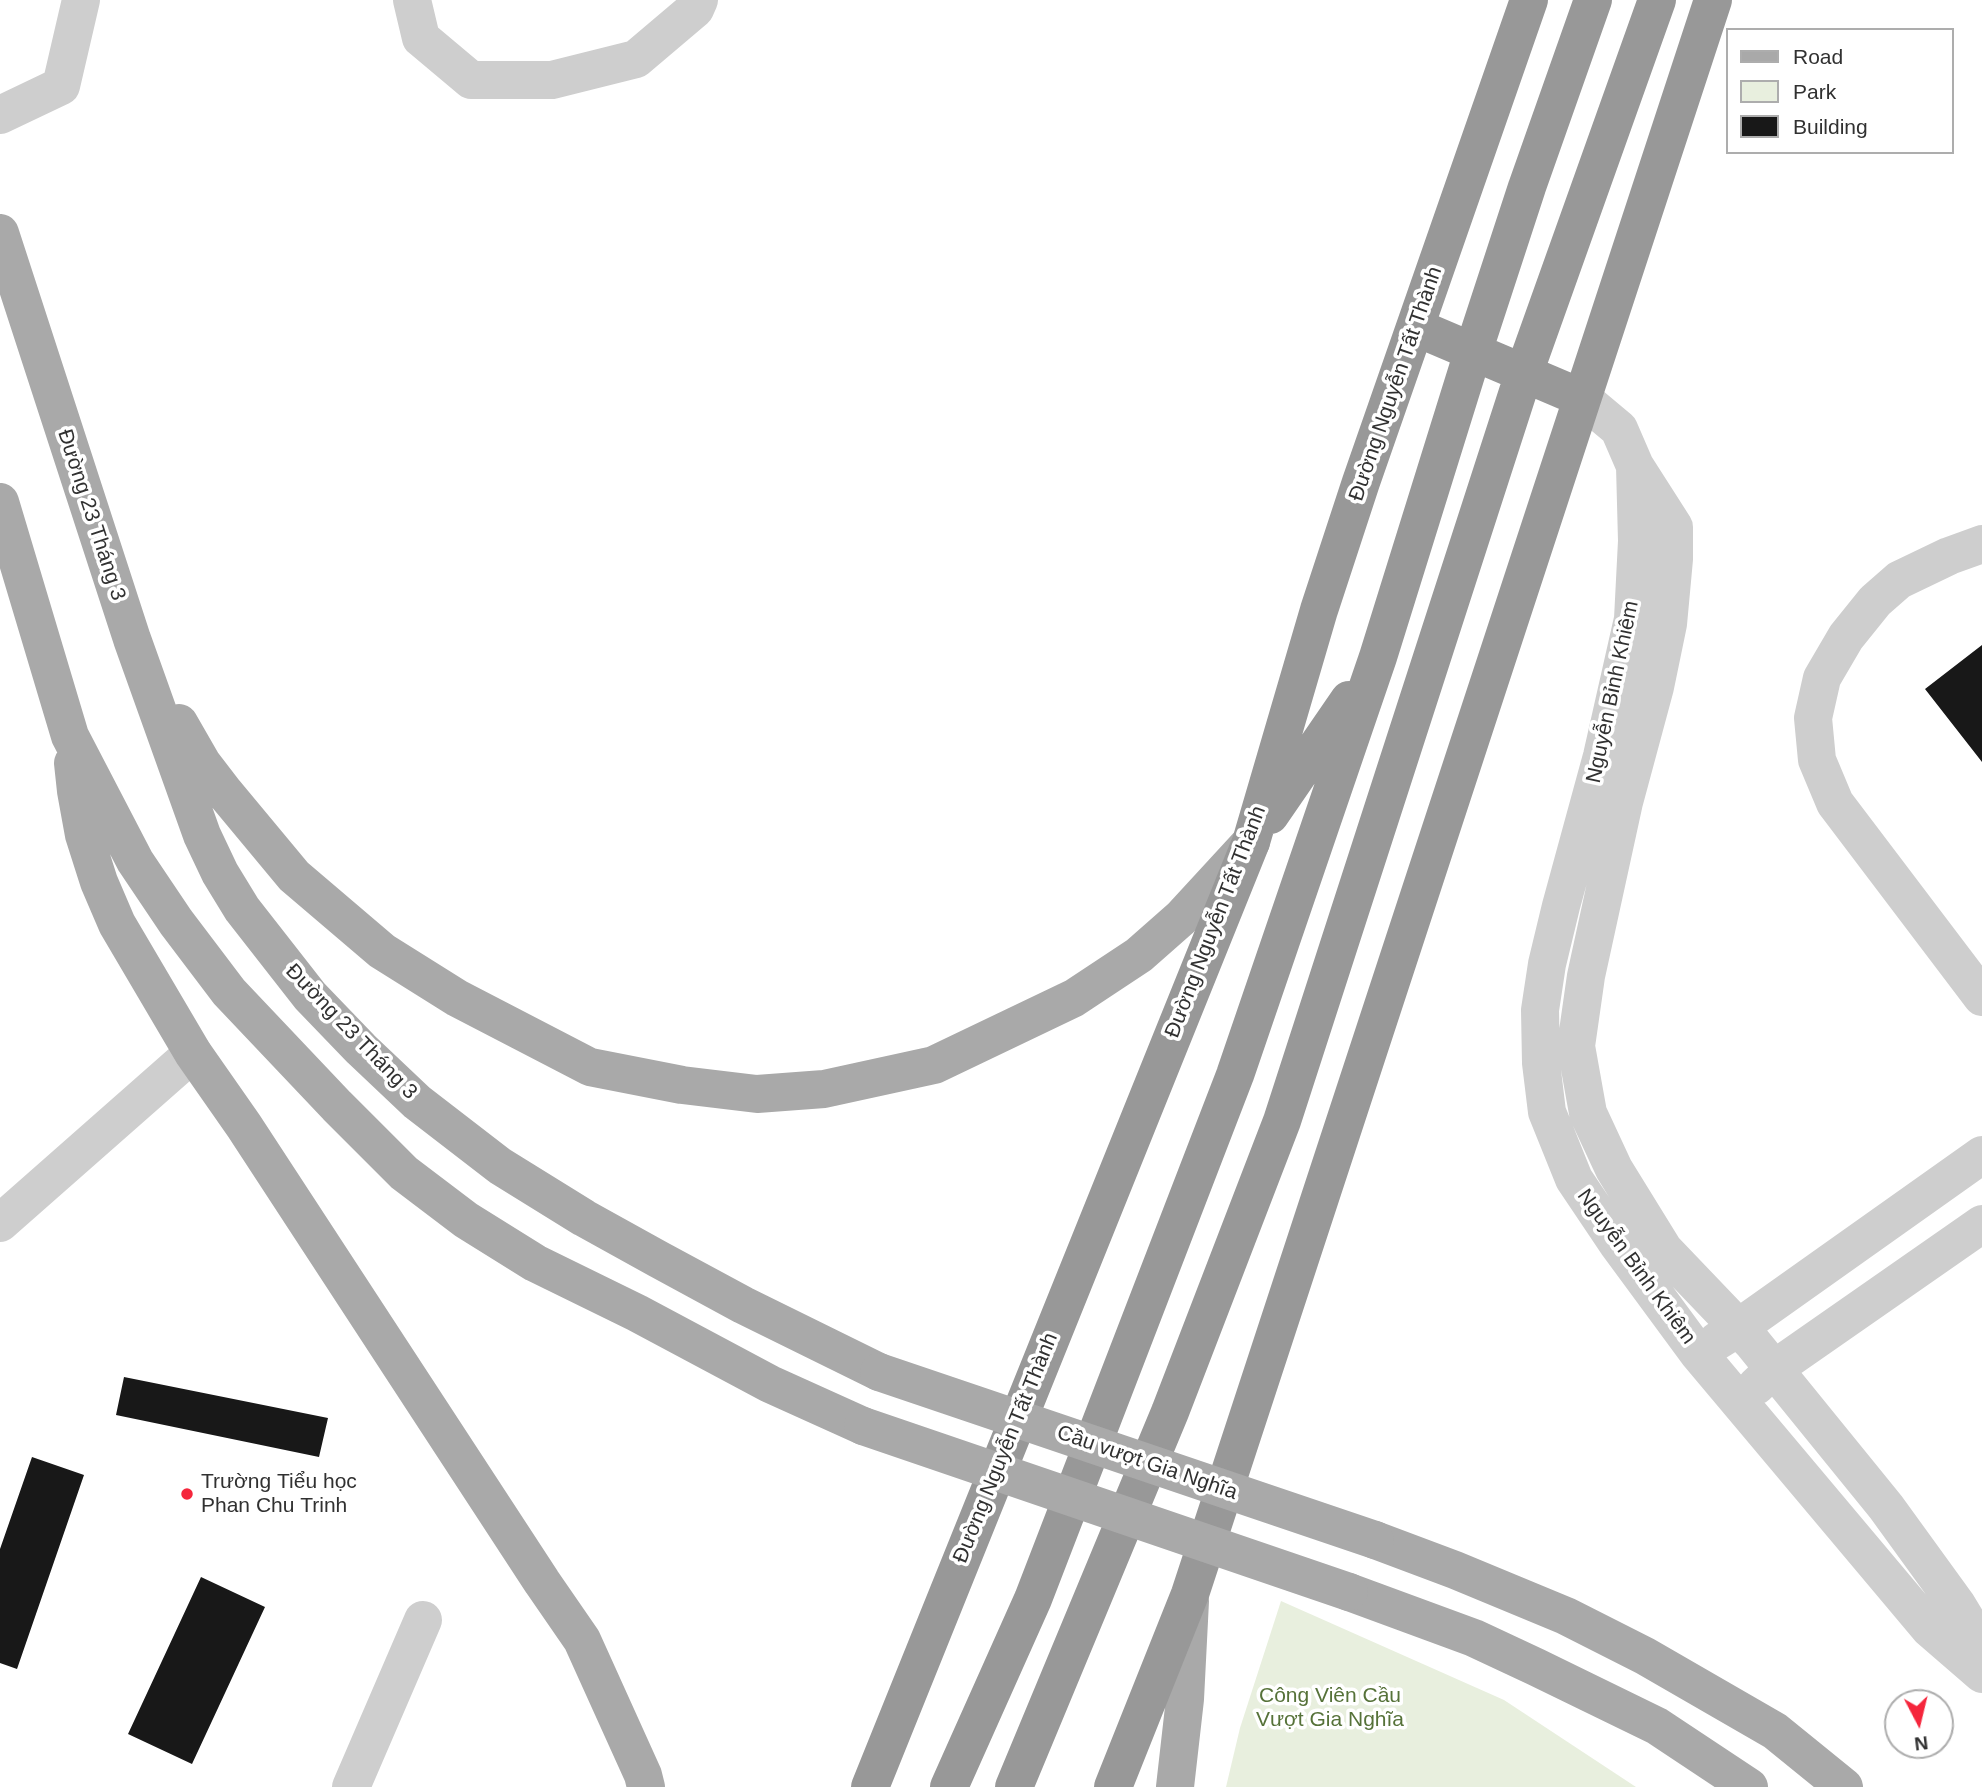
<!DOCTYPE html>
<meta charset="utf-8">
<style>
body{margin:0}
#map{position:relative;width:1982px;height:1787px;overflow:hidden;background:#fff;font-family:Helvetica,sans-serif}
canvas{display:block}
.legend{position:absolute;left:1726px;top:28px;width:228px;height:126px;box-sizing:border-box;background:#fff;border:2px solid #adadad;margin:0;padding:9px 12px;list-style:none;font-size:21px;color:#313131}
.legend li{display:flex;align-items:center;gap:14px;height:35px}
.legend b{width:35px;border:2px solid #adadad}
.north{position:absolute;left:1884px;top:1689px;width:70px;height:70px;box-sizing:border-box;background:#fff;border:2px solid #adadad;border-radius:50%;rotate:173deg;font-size:19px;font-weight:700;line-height:28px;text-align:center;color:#313131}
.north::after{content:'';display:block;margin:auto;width:24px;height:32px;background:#f5263c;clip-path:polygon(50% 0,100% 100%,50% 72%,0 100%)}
</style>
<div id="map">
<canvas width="1982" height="1787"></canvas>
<ul class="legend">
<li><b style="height:9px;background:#a9a9a9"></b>Road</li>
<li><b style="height:19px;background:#e8efde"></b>Park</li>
<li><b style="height:19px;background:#181818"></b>Building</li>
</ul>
<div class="north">N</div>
</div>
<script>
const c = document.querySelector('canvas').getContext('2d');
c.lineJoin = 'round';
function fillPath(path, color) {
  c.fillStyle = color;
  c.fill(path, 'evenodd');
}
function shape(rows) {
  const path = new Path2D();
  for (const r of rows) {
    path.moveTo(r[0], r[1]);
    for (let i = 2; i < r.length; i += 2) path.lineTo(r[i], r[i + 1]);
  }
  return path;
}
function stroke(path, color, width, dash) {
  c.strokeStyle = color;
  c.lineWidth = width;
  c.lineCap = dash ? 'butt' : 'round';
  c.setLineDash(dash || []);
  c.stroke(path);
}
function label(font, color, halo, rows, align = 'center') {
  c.font = font + ' Helvetica,sans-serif';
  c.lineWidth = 7;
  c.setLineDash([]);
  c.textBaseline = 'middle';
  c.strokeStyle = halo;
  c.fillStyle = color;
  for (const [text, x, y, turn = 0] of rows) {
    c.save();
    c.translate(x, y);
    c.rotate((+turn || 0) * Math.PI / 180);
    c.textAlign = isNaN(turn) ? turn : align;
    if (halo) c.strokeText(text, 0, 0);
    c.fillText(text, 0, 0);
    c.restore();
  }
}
fillPath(shape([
 [1281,1601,1504,1700,1636,1787,1226,1787,1240,1728]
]), '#e8efde');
fillPath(shape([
 [1982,645,1982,762,1925,689],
 [124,1377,328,1418,319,1457,116,1415],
 [32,1457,84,1475,17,1669,0,1663,0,1549],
 [201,1577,265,1607,192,1764,128,1734]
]), '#181818');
stroke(shape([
 [412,0,421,38,471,80,552,80,636,59,695,9,699,0],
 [0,115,61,86,81,0],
 [1582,398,1619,429,1635,466,1674,527,1674,559,1668,624,1655,687,1624,802,1586,976,1576,1046,1588,1113,1614,1169,1664,1250,1752,1342,1886,1507,1957,1605,1982,1646],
 [1635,466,1637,541,1633,619,1602,756,1561,906,1547,964,1540,1010,1541,1063,1547,1112,1574,1179,1617,1243,1698,1353,1930,1629,1982,1674],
 [1982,544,1949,556,1899,580,1875,601,1846,637,1822,678,1813,718,1817,760,1835,803,1982,997],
 [0,1223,193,1053],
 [1717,1341,1738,1328,1982,1155],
 [1756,1386,1774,1369,1982,1224],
 [351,1787,423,1620]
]), '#cecece', 38);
stroke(shape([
 [0,233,132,639,202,835,220,873,242,909,310,996,361,1049,417,1102,500,1166,584,1218,658,1259,743,1305,879,1372],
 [0,502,70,736,135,861,176,922,229,992,337,1106,404,1173,466,1220,535,1263,637,1313,770,1384,863,1426],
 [179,723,202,763,225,793,294,876,382,951,457,998,590,1067,682,1085,757,1094,824,1089,934,1065,1074,998,1139,955,1181,918,1251,842],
 [73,763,76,791,84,835,99,882,117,924,193,1053,244,1126,542,1582,582,1640,643,1775,646,1787],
 [1375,1540,1455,1570,1566,1616,1645,1656,1775,1731,1844,1787],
 [1349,1592,1474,1638,1536,1667,1657,1726,1749,1787],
 [1175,1787,1185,1699,1190,1601]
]), '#a9a9a9', 38);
stroke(shape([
 [1415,327,1582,398],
 [1270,815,1349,700],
 [870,1787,1251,842,1319,610,1361,482,1529,0],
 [949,1787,1033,1599,1235,1075,1378,657,1473,352,1527,187,1593,0],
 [1014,1787,1170,1412,1282,1121,1524,373,1657,0],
 [1113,1787,1190,1594,1713,0]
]), '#989898', 38);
stroke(shape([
 [879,1372,1375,1540],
 [863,1426,1349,1592]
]), '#a9a9a9', 38);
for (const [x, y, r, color] of [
 [187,1494,7,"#f5263c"]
]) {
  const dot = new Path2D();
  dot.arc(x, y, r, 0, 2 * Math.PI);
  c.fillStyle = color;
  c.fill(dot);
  stroke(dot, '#fff', 2.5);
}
label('21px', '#313131', '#fff', [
 ["Đường Nguyễn Tất Thành",1396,384,-71],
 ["Đường 23 Tháng 3",91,515,72],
 ["Nguyễn Bỉnh Khiêm",1613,692,-78],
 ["Đường Nguyễn Tất Thành",1216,922,-69],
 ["Đường 23 Tháng 3",351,1032,46],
 ["Nguyễn Bỉnh Khiêm",1636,1267,54],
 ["Đường Nguyễn Tất Thành",1006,1448,-68],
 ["Cầu vượt Gia Nghĩa",1147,1463,19]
]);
label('21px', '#313131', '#fff', [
 ["Trường Tiểu học",201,1482],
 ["Phan Chu Trinh",201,1506]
], 'left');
label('21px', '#567239', '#fff', [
 ["Công Viên Cầu",1330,1696],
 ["Vượt Gia Nghĩa",1330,1720]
]);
</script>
